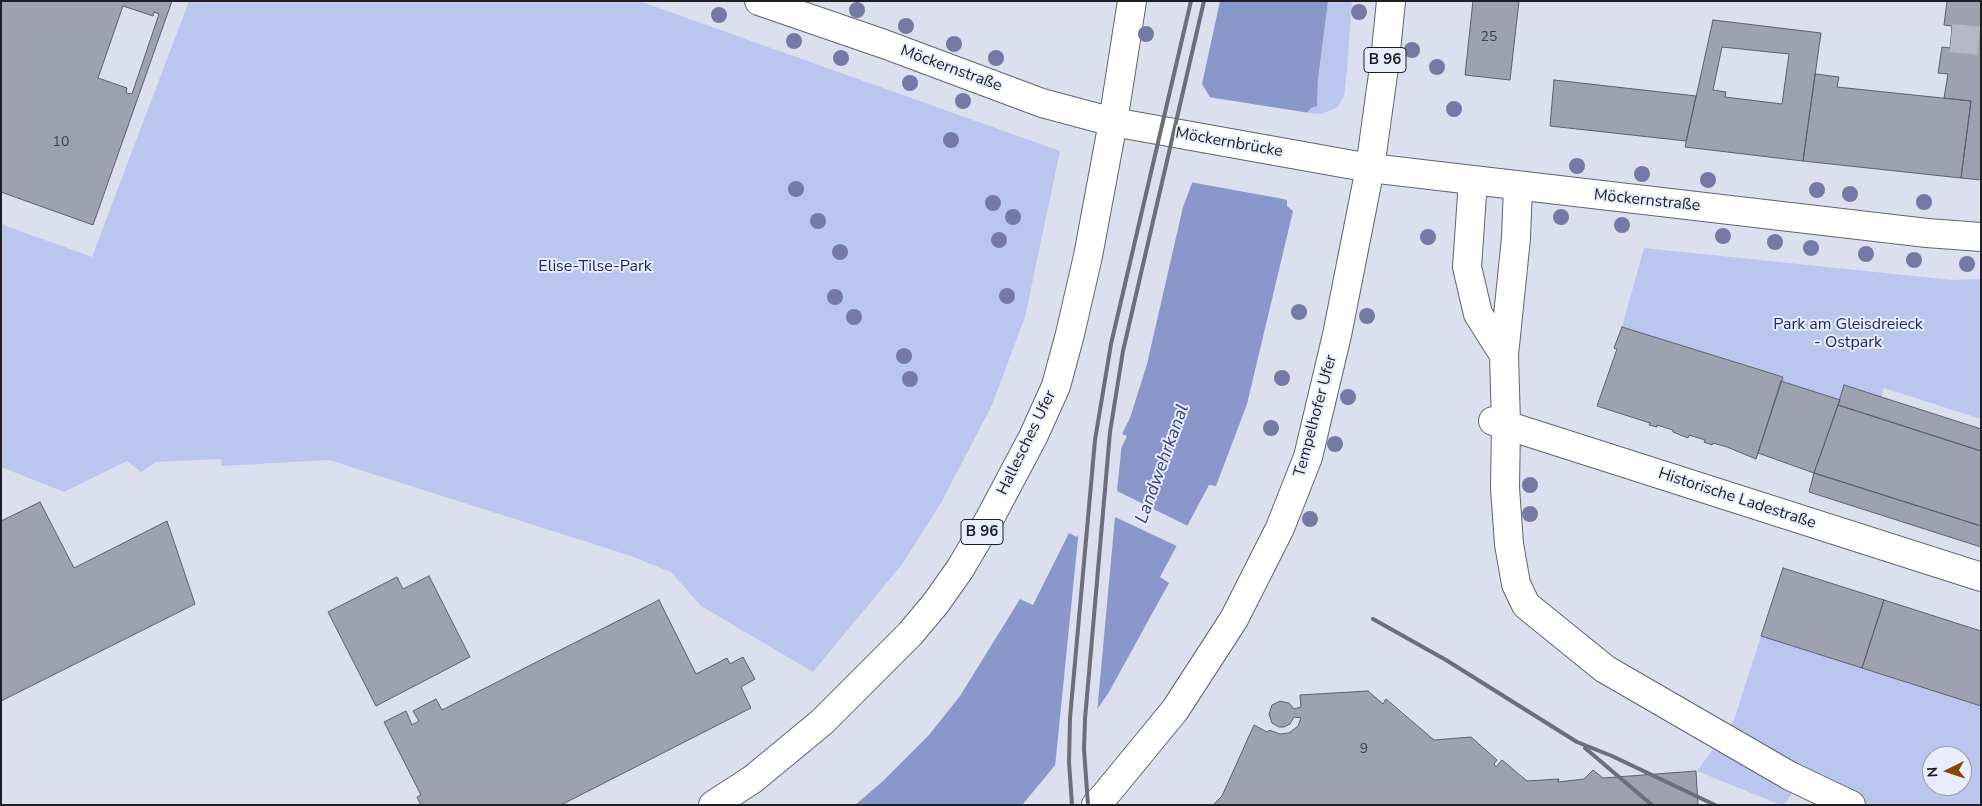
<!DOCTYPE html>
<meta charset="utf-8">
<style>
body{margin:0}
#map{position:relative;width:1982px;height:806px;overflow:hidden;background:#dbdfee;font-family:"Nunito Sans",sans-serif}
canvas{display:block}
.frame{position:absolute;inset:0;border:2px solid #1e1f25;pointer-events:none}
.north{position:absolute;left:1922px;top:746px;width:50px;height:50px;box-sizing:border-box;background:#e8edfc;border:1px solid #979ba6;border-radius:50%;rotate:266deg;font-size:14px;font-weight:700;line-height:20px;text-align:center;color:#1e1f25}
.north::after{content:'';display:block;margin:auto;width:18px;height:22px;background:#844a00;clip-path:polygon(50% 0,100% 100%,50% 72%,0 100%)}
</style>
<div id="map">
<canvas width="1982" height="806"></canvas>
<div class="frame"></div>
<div class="north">N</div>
</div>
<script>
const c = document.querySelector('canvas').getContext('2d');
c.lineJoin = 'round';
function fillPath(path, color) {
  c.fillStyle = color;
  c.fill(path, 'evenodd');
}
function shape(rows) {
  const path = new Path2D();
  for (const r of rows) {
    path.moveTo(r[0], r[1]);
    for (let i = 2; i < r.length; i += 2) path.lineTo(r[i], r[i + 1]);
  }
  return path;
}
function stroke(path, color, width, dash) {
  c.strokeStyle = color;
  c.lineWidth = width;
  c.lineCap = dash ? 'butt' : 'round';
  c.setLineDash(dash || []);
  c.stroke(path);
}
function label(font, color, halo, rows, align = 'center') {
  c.font = font + ' "Nunito Sans",sans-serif';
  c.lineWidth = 4;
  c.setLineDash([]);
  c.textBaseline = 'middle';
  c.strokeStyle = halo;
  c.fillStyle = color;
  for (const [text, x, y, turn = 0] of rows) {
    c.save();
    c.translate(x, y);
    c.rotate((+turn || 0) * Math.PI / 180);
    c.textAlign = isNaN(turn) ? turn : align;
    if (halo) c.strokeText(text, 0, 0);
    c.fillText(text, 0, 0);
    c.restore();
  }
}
fillPath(shape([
 [189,1,639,1,1060,151,1025,317,992,405,942,501,903,563,813,672,701,606,671,572,628,555,329,460,222,466,221,459,156,462,141,472,127,461,64,492,1,467,1,224,92,257],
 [1328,1,1352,1,1347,71,1344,96,1338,107,1322,114,1307,113,1311,108,1317,106,1318,79],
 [1644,248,1952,280,1981,279,1981,419,1884,388,1875,417,1839,400,1781,381,1782,377,1622,327],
 [1761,636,1981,706,1981,805,1823,805,1794,790,1784,805,1781,805,1697,771,1734,720],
 [1932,756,1962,756,1962,786,1932,786]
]), '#bbc6ef');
fillPath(shape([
 [1220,1,1328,1,1318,79,1317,106,1311,108,1307,113,1280,198,1287,200,1287,206,1293,211,1247,404,1216,486,1209,485,1160,577,1169,583,1109,692,1077,739,1022,805,855,805,883,781,929,735,960,696,1020,599,1033,605,1069,533,1077,537,1127,436,1122,434,1130,418,1147,364,1183,207,1192,183,1211,99,1202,84]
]), '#8a97cb');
fillPath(shape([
 [1208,97,1310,113,1282,196,1289,200,1190,182,1209,99],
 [1122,442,1117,491,1190,527,1179,547,1115,517,1097,713,1078,741,1055,767,1079,528]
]), '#dbdfee');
const building = shape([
 [1,1,172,1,93,225,1,192,1,1],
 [123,6,153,16,154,12,159,14,132,94,126,93,127,88,98,78,123,6],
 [1473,1,1519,1,1510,80,1465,75,1473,1],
 [1947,1,1981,1,1981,180,1961,178,1971,101,1944,98,1948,74,1938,73,1942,47,1950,48,1951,38,1952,26,1944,25,1947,1],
 [1713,20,1821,33,1803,161,1685,147,1713,20],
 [1722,47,1789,54,1782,104,1725,97,1726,92,1713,90,1722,47],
 [1815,74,1839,77,1837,87,1971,101,1961,178,1803,161,1815,74],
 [1554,80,1696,96,1686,141,1550,126,1554,80],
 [1622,327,1783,377,1756,459,1727,447,1713,443,1712,445,1704,442,1705,440,1689,435,1688,438,1673,432,1673,430,1657,425,1657,427,1649,425,1650,423,1597,406,1617,349,1614,348,1622,327],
 [1781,381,1840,400,1814,473,1758,453,1781,381],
 [1844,385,1981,429,1981,451,1838,405,1844,385],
 [1838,405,1981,451,1981,526,1814,473,1838,405],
 [1814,473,1981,526,1981,547,1809,492,1814,473],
 [40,502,74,568,167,521,195,604,1,701,1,521,40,502],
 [1783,568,1884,600,1862,668,1761,636,1783,568],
 [429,576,470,657,376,706,328,612,397,577,403,589,429,576],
 [659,600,696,674,727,658,730,664,743,657,755,679,741,687,751,708,561,805,421,805,417,797,421,795,384,722,406,711,412,725,419,721,413,711,436,699,442,710,659,600],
 [1884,600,1981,631,1981,706,1862,668,1884,600],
 [1368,691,1383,704,1386,699,1434,740,1471,737,1497,760,1494,764,1496,767,1502,760,1527,781,1559,779,1558,782,1584,779,1593,770,1603,778,1696,771,1698,805,1213,805,1222,796,1254,725,1267,732,1269,730,1280,734,1289,733,1298,726,1301,718,1294,717,1290,724,1284,727,1279,727,1272,723,1269,714,1272,705,1280,701,1284,702,1289,703,1294,709,1301,707,1300,695,1368,691]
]);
fillPath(building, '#9ea2b0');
stroke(building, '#5c5f6c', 1);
stroke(shape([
 [1951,38,1981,41]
]), '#b5b9c6', 28, [28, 14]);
const minor = shape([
 [759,1,884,44,1042,103,1113,122,1370,168,1927,233,1981,237],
 [1473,181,1467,267,1478,314,1504,355],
 [1518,186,1516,238,1504,355,1506,424,1505,488,1509,544,1516,584,1526,605,1605,669,1790,776,1851,805],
 [1493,421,1981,577]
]);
const major = shape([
 [713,805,753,779,822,722,910,634,936,603,960,569,990,518,1033,437,1056,386,1070,334,1088,256,1113,122,1132,1],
 [1096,805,1106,794,1175,710,1234,619,1280,528,1308,457,1337,335,1370,168,1385,60,1391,1]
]);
stroke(minor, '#606370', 30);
stroke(major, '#606370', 30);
stroke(minor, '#fff', 28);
stroke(major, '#fff', 28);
stroke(shape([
 [1373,619,1446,660,1577,742,1612,756,1715,805],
 [1585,748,1652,805],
 [1072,805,1069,762,1070,718,1095,440,1111,344,1191,1],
 [1088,805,1084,749,1085,719,1110,432,1123,351,1204,1]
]), '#6c6e78', 4);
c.fillStyle = '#747aa3';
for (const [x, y] of [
 [857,10],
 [1359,12],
 [719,15],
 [906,26],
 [1146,34],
 [794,41],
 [954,44],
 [1412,50],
 [841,58],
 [996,58],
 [1437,67],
 [910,83],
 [963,101],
 [1454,109],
 [951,140],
 [1577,166],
 [1642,174],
 [1708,180],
 [796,189],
 [1817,190],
 [1850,194],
 [1924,202],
 [993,203],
 [1013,217],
 [1561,217],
 [818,221],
 [1622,225],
 [1723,236],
 [1428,237],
 [999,240],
 [1775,242],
 [1811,248],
 [840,252],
 [1866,254],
 [1914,260],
 [1967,264],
 [1007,296],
 [835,297],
 [1299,312],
 [1367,316],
 [854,317],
 [904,356],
 [1282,378],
 [910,379],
 [1348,397],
 [1271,428],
 [1335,444],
 [1530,485],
 [1530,514],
 [1310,519]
]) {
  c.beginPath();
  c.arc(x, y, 8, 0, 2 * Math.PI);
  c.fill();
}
label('14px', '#3e4048', null, [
 ["25",1489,38],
 ["10",61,143],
 ["9",1364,750]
]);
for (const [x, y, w] of [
 [1385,60,42],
 [982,532,42]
]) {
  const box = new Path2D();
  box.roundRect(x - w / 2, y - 12.5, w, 25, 4);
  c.fillStyle = '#e8edfc';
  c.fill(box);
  stroke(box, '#1e1f25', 1);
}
label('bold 15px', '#1e1f25', null, [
 ["B 96",1385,60],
 ["B 96",982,532]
]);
label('16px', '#1e1f25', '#e8edfc', [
 ["Möckernstraße",951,69,20],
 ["Möckernbrücke",1229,143,10],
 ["Möckernstraße",1647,201,6],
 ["Tempelhofer Ufer",1316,416,-75],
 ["Hallesches Ufer",1027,443,-64],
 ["Historische Ladestraße",1737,499,18]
]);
label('16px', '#202765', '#e8edfc', [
 ["Elise-Tilse-Park",595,267],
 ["Park am Gleisdreieck",1848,325],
 ["- Ostpark",1848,343]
]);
label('italic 18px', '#343f7f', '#e8edfc', [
 ["Landwehrkanal",1163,464,-70]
]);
</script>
